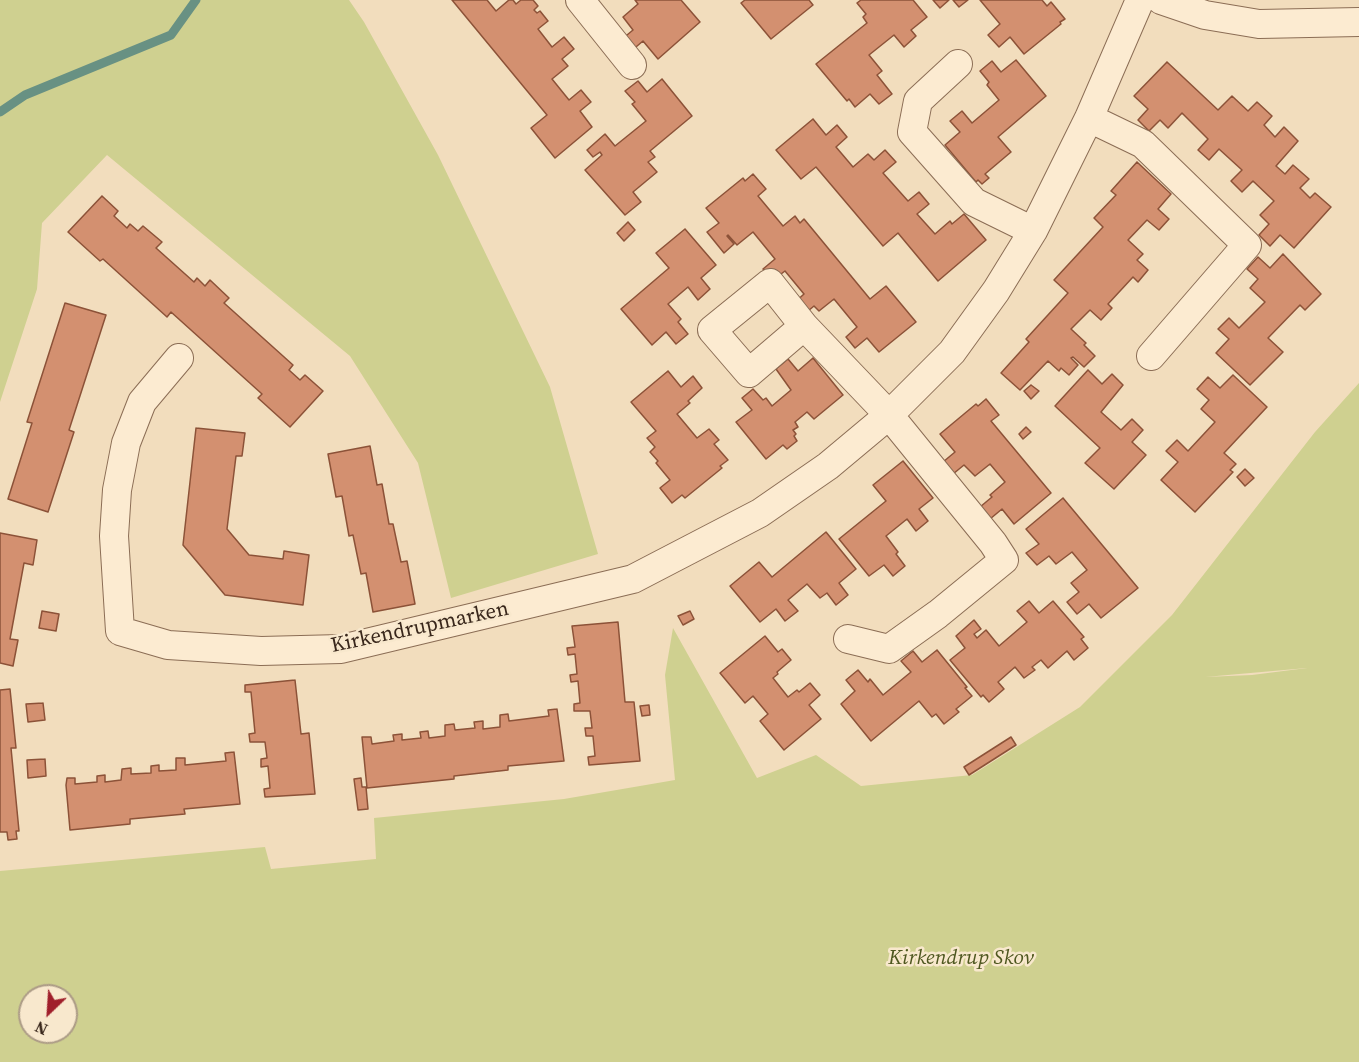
<!DOCTYPE html>
<style>
body{margin:0}
#map{position:relative;width:1359px;height:1062px;overflow:hidden;background:#f2ddbd;font-family:"Source Serif 4",serif}
canvas{display:block}
.north{position:absolute;left:18px;top:984px;width:60px;height:60px;box-sizing:border-box;background:#f8e8cd;border:2px solid #ac9b86;border-radius:50%;rotate:205deg;font-size:16px;font-weight:700;line-height:24px;text-align:center;color:#39271b}
.north::after{content:'';display:block;margin:auto;width:21px;height:27px;background:#a01f2b;clip-path:polygon(50% 0,100% 100%,50% 72%,0 100%)}
</style>
<div id="map">
<canvas width="1359" height="1062"></canvas>
<div class="north">N</div>
</div>
<script>
const c = document.querySelector('canvas').getContext('2d');
c.lineJoin = 'round';
function fillPath(path, color) {
  c.fillStyle = color;
  c.fill(path, 'evenodd');
}
function shape(rows) {
  const path = new Path2D();
  for (const r of rows) {
    path.moveTo(r[0], r[1]);
    for (let i = 2; i < r.length; i += 2) path.lineTo(r[i], r[i + 1]);
  }
  return path;
}
function stroke(path, color, width, dash) {
  c.strokeStyle = color;
  c.lineWidth = width;
  c.lineCap = dash ? 'butt' : 'round';
  c.setLineDash(dash || []);
  c.stroke(path);
}
function label(font, color, halo, rows, align = 'center') {
  c.font = font + ' "Source Serif 4",serif';
  c.lineWidth = 5;
  c.setLineDash([]);
  c.textBaseline = 'middle';
  c.strokeStyle = halo;
  c.fillStyle = color;
  for (const [text, x, y, turn = 0] of rows) {
    c.save();
    c.translate(x, y);
    c.rotate((+turn || 0) * Math.PI / 180);
    c.textAlign = isNaN(turn) ? turn : align;
    if (halo) c.strokeText(text, 0, 0);
    c.fillText(text, 0, 0);
    c.restore();
  }
}
fillPath(shape([
 [0,0,349,0,364,22,438,155,550,387,598,554,451,598,418,463,350,356,107,155,42,223,37,289,0,402],
 [1359,383,1359,1062,0,1062,0,871,265,847,271,869,376,859,374,818,564,799,675,780,665,675,673,628,757,778,816,755,861,786,972,775,1080,707,1172,615,1315,432],
 [1307,668,1252,675,1205,677],
 [30,996,66,996,66,1032,30,1032]
]), '#cfd090');
stroke(shape([
 [0,112,25,95,171,35,196,0]
]), '#689183', 9);
const building = shape([
 [452,0,487,0,496,11,509,0,513,0,516,4,521,0,533,0,538,6,534,10,537,13,540,11,548,21,538,29,552,47,564,37,574,49,562,59,568,66,552,79,569,100,581,90,591,102,580,111,592,127,555,158,531,128,547,115,452,0],
 [635,0,681,0,700,22,658,59,643,41,630,52,621,40,633,30,623,17,638,4,635,0],
 [745,0,809,0,813,5,771,39,741,3,745,0],
 [861,0,913,0,927,17,911,30,916,36,904,47,894,35,869,55,882,71,877,75,892,94,879,104,870,94,855,107,849,99,847,101,816,64,867,23,863,17,866,14,857,3,861,0],
 [933,0,949,0,940,8,933,0],
 [953,0,968,0,959,7,953,0],
 [980,0,1042,0,1047,6,1051,2,1065,19,1060,22,1061,24,1024,54,1010,37,999,47,988,35,1000,24,980,0],
 [1016,60,1046,96,998,137,1011,152,985,174,989,178,982,184,978,180,976,182,945,145,960,132,950,121,962,111,972,123,999,100,987,85,989,82,980,71,992,61,1001,72,1016,60],
 [1167,62,1218,110,1232,96,1248,111,1257,102,1272,116,1264,125,1275,137,1284,127,1298,141,1276,166,1285,174,1293,165,1309,179,1300,188,1310,198,1315,193,1331,207,1294,248,1280,235,1270,246,1259,235,1269,224,1260,215,1274,201,1253,181,1242,192,1231,181,1242,170,1219,149,1209,160,1198,150,1208,139,1182,113,1168,128,1160,120,1149,131,1138,120,1148,109,1134,96,1167,62],
 [662,79,692,116,650,151,655,157,648,162,657,172,633,192,641,202,625,215,585,170,602,155,600,152,593,157,587,150,605,134,615,146,646,121,632,104,635,102,625,91,638,81,647,92,662,79],
 [813,119,826,135,837,125,847,137,836,147,853,167,868,154,874,160,885,150,896,162,883,173,908,201,919,192,929,204,917,214,935,234,950,221,952,224,964,214,986,240,938,281,898,233,883,246,816,167,801,179,776,150,813,119],
 [1137,162,1171,194,1158,209,1169,219,1159,230,1147,220,1128,240,1143,254,1137,260,1148,270,1138,282,1133,277,1108,304,1112,308,1101,320,1090,310,1071,329,1086,343,1084,345,1095,356,1084,367,1073,357,1071,358,1078,365,1069,375,1061,368,1059,371,1048,361,1020,390,1001,373,1029,342,1026,339,1068,293,1054,280,1103,227,1094,218,1116,195,1111,191,1137,162],
 [753,174,766,189,758,196,783,226,795,216,800,223,804,219,870,299,886,286,916,322,879,352,867,338,855,348,846,337,857,327,834,299,819,311,814,306,802,316,793,304,804,294,785,271,773,280,763,269,775,259,753,232,737,245,728,235,727,236,734,244,724,253,707,232,719,223,706,208,743,178,745,181,753,174],
 [102,196,118,211,114,216,127,228,130,224,138,231,143,226,162,242,156,248,194,282,197,278,205,286,210,280,229,298,224,303,293,365,289,370,300,380,305,375,323,391,290,427,258,398,262,394,171,312,167,317,103,259,100,261,68,232,102,196],
 [628,222,635,230,624,241,617,233,628,222],
 [685,229,716,265,701,278,710,289,698,300,688,287,668,304,681,319,678,322,688,334,676,344,666,332,652,345,621,309,669,268,656,253,685,229],
 [1283,254,1321,294,1305,310,1300,305,1268,338,1283,352,1250,385,1216,353,1229,339,1218,329,1229,318,1239,328,1265,302,1250,288,1258,279,1247,269,1258,257,1270,268,1283,254],
 [65,303,106,315,69,430,74,432,48,512,8,499,32,423,27,422,65,303],
 [813,358,843,395,814,419,807,412,795,422,798,427,793,430,796,434,794,436,797,441,787,449,783,445,766,459,736,422,752,410,742,398,753,389,763,400,766,398,772,406,791,390,776,369,788,359,798,371,813,358],
 [1088,370,1102,384,1112,374,1123,385,1101,412,1121,430,1132,419,1143,430,1132,442,1146,455,1114,489,1085,463,1100,448,1055,406,1088,370],
 [668,371,681,387,693,376,702,388,688,401,690,403,677,414,697,438,709,429,719,440,714,444,728,460,720,466,722,468,685,498,682,495,672,503,660,488,670,480,656,463,658,461,650,452,655,447,647,438,656,431,631,402,668,371],
 [1233,375,1267,407,1224,453,1236,464,1230,470,1233,472,1195,512,1161,480,1178,462,1166,451,1177,440,1188,451,1215,422,1201,409,1209,400,1197,389,1208,377,1220,388,1233,375],
 [1031,385,1039,391,1031,399,1024,391,1031,385],
 [986,399,999,415,991,421,1051,493,1014,524,1002,509,990,519,980,507,992,497,990,495,1005,482,990,464,975,476,964,465,953,474,943,462,955,452,940,434,976,404,978,406,986,399],
 [1026,427,1031,432,1023,439,1019,434,1026,427],
 [196,428,245,433,242,456,236,456,227,529,249,555,283,559,284,551,309,555,303,605,225,595,183,545,196,428],
 [370,446,377,485,382,484,389,524,393,524,401,562,407,561,415,604,373,612,366,573,361,574,353,535,349,536,342,496,336,497,328,454,370,446],
 [903,461,933,498,919,509,928,521,916,531,907,519,886,536,898,552,896,554,905,566,893,576,884,565,869,576,839,539,886,501,873,485,903,461],
 [1245,469,1254,478,1245,486,1237,477,1245,469],
 [1063,498,1138,588,1101,618,1089,604,1077,614,1067,602,1079,592,1071,583,1087,570,1072,552,1056,564,1049,556,1037,565,1026,553,1039,544,1026,529,1063,498],
 [826,532,856,569,839,583,848,595,836,605,827,593,820,598,807,584,788,600,798,611,785,621,776,609,760,622,730,586,759,562,772,577,826,532],
 [0,533,37,540,33,565,24,563,10,639,18,640,13,666,0,663,0,533],
 [1029,601,1039,613,1053,601,1084,637,1081,639,1088,648,1074,660,1067,651,1048,668,1041,660,1032,667,1035,670,1024,678,1015,667,998,682,1004,689,989,702,983,695,981,697,950,660,965,648,956,636,974,620,981,629,974,634,977,638,986,630,999,646,1027,622,1017,611,1029,601],
 [42,611,59,614,56,631,39,628,42,611],
 [690,611,694,619,683,625,678,616,690,611],
 [618,622,625,702,634,702,640,761,589,765,588,757,595,756,593,736,586,736,585,728,592,728,590,711,574,711,574,704,580,703,578,681,571,682,570,675,577,674,575,654,568,655,567,648,575,647,572,626,618,622],
 [765,636,778,652,782,649,791,660,777,672,778,674,773,678,788,697,797,690,799,692,810,683,820,695,809,705,821,719,784,750,760,721,768,714,753,696,745,703,720,673,765,636],
 [937,650,967,687,965,688,972,696,956,709,959,712,944,724,936,714,932,717,919,701,871,741,841,704,855,691,846,680,858,670,868,682,870,679,883,695,911,672,901,661,913,651,922,662,937,650],
 [295,680,301,734,309,733,315,794,265,797,264,789,270,788,268,766,261,767,261,759,267,758,265,742,250,742,249,734,255,733,251,692,245,692,245,685,295,680],
 [10,689,16,748,11,748,19,831,16,831,17,839,8,840,7,832,0,832,0,690,10,689],
 [43,703,45,720,28,722,26,704,43,703],
 [649,705,650,715,642,716,640,706,649,705],
 [557,709,564,761,508,766,508,770,454,776,454,779,367,788,362,737,371,737,372,744,394,741,393,735,402,734,402,740,421,738,420,732,428,731,429,738,445,736,445,725,454,724,455,730,475,728,474,722,483,721,483,729,500,727,500,715,508,714,509,721,549,716,548,710,557,709],
 [1011,737,1016,745,969,775,964,767,1011,737],
 [234,752,240,804,184,809,185,814,130,819,130,824,70,830,66,785,67,778,75,778,75,784,97,782,97,776,105,775,105,782,121,780,122,769,131,768,131,774,151,773,151,766,159,765,159,771,176,770,176,758,185,758,185,765,226,761,225,753,234,752],
 [45,759,46,776,28,778,27,760,45,759],
 [361,778,362,787,366,787,368,809,358,810,354,779,361,778]
]);
fillPath(building, '#d39070');
stroke(building, '#8c5238', 1.5);
const minor = shape([
 [580,0,632,65],
 [1161,0,1205,15,1259,24,1359,22],
 [958,64,918,101,912,132,974,202,1033,231],
 [1089,118,1143,144,1247,245,1151,356],
 [804,326,770,283,712,330,749,373,804,326,889,415,993,543,1004,560,938,614,889,649,848,639],
 [179,358,142,402,126,443,117,490,114,536,120,631,168,645,261,651,341,649,633,579,760,513,828,466,889,415,952,352,996,291,1033,231,1089,118,1140,0]
]);
stroke(minor, '#8b6d55', 30);
stroke(minor, '#fcebd1', 28);
label('21px', '#39271b', '#f8e8cd', [
 ["Kirkendrupmarken",420,628,-12]
]);
label('italic 21px', '#4e571f', '#f8e8cd', [
 ["Kirkendrup Skov",961,959]
]);
</script>
